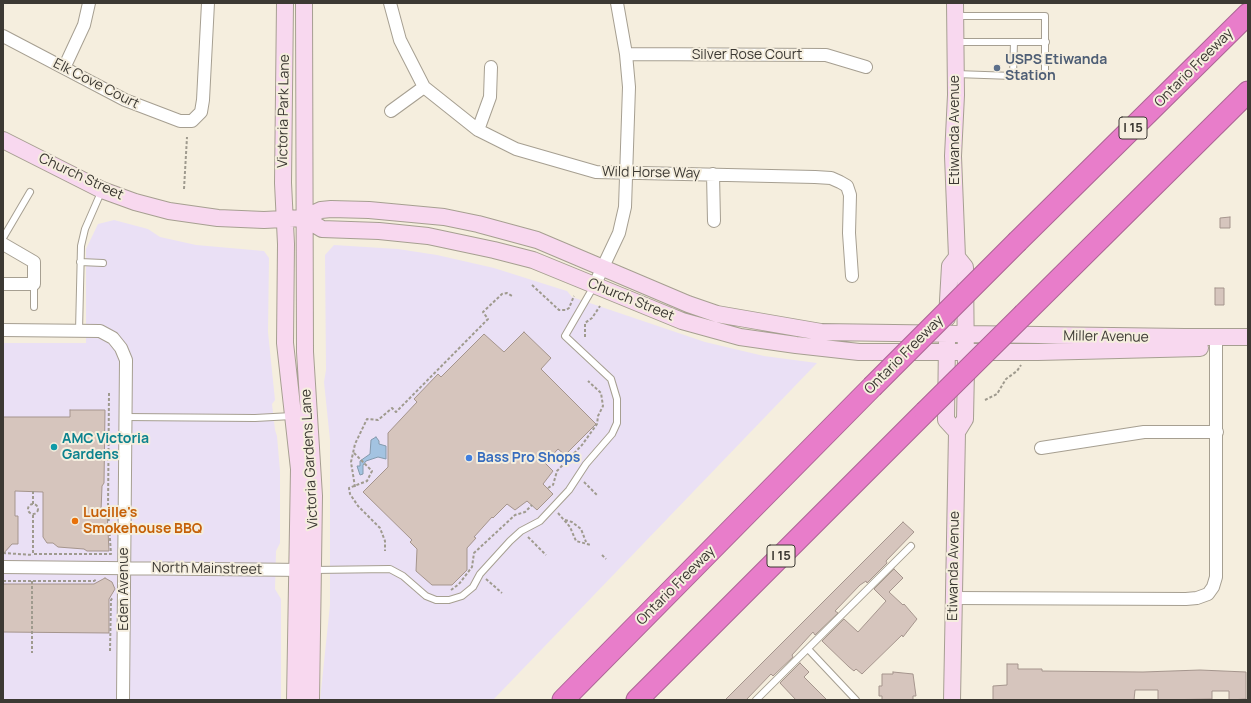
<!DOCTYPE html>
<style>
body{margin:0}
#map{position:relative;width:1251px;height:703px;overflow:hidden;background:#f5eede;font-family:Manrope,sans-serif}
canvas{display:block}
.frame{position:absolute;inset:0;border:4px solid #3c3933;pointer-events:none}
</style>
<div id="map">
<canvas width="1251" height="703"></canvas>
<div class="frame"></div>
</div>
<script>
const c = document.querySelector('canvas').getContext('2d');
c.lineJoin = 'round';
function fillPath(path, color) {
  c.fillStyle = color;
  c.fill(path, 'evenodd');
}
function shape(rows) {
  const path = new Path2D();
  for (const r of rows) {
    if (r.length === 3) {
      path.moveTo(r[0] + r[2], r[1]);
      path.arc(r[0], r[1], r[2], 0, 2 * Math.PI);
      continue;
    }
    path.moveTo(r[0], r[1]);
    for (let i = 2; i < r.length; i += 2) path.lineTo(r[i], r[i + 1]);
  }
  return path;
}
function stroke(path, color, width, dash) {
  c.strokeStyle = color;
  c.lineWidth = width;
  c.lineCap = dash ? 'butt' : 'round';
  c.setLineDash(dash || []);
  c.stroke(path);
}
function label(font, color, halo, rows, align = 'center') {
  c.font = font + ' Manrope,sans-serif';
  c.lineWidth = 4;
  c.setLineDash([]);
  c.textBaseline = 'middle';
  c.strokeStyle = halo;
  c.fillStyle = color;
  for (const [text, x, y, turn = 0] of rows) {
    c.save();
    c.translate(x, y);
    c.rotate((+turn || 0) * Math.PI / 180);
    c.textAlign = isNaN(turn) ? turn : align;
    if (halo) c.strokeText(text, 0, 0);
    c.fillText(text, 0, 0);
    c.restore();
  }
}
fillPath(shape([
 [114,220,148,229,160,237,196,245,264,251,269,258,268,332,275,400,272,404,275,430,277,436,280,471,280,543,276,551,275,589,281,599,281,700,3,700,3,343,86,343,86,249,98,224],
 [334,245,398,249,437,255,494,268,554,287,567,291,572,297,705,342,764,356,817,363,493,700,320,700,330,605,330,440,324,382,326,370,325,255]
]), '#eae0f5');
const water = shape([
 [376,437,379,441,379,444,386,446,386,459,378,457,366,461,363,465,363,474,360,475,357,466,360,466,360,461,370,454,371,440,376,437]
]);
fillPath(water, '#a3c3e1');
stroke(water, '#849aad', 1);
const building = shape([
 [1230,217,1230,228,1220,228,1220,218,1230,217],
 [1215,288,1224,288,1224,305,1215,305,1215,288],
 [524,332,551,358,541,369,596,424,565,455,558,449,545,463,553,471,543,484,553,494,537,510,527,501,515,510,507,504,493,518,492,517,474,537,476,538,467,548,467,570,452,585,432,585,416,571,417,549,410,542,412,540,363,492,388,467,388,433,417,402,414,399,438,374,441,377,484,334,504,352,524,332],
 [70,410,105,410,104,483,102,486,101,511,107,511,109,551,87,551,84,549,58,547,53,543,47,543,43,537,43,492,15,491,15,516,18,516,18,544,12,544,3,554,3,417,70,417,70,410],
 [903,522,914,532,886,561,887,563,867,583,866,581,860,585,835,611,838,613,815,635,813,632,792,655,793,657,773,676,771,674,746,700,725,700,903,522],
 [894,569,903,578,889,592,903,605,904,604,917,619,903,637,902,635,862,674,856,669,854,671,849,667,822,641,844,619,858,632,886,601,874,589,894,569],
 [105,578,112,582,115,589,109,599,109,633,3,632,3,584,94,584,105,578],
 [800,663,809,672,804,677,827,700,796,700,780,683,800,663],
 [1007,664,1018,664,1018,669,1042,669,1042,671,1143,672,1200,670,1246,672,1246,699,1229,700,1229,691,1212,691,1212,699,1158,700,1158,690,1135,690,1134,700,993,700,993,686,1007,685,1007,664],
 [893,672,913,674,916,696,913,696,913,700,882,700,882,696,879,696,879,686,882,686,882,674,893,674,893,672]
]);
fillPath(building, '#d6c5bd');
stroke(building, '#a5958d', 1);
const lane = shape([
 [955,16,1045,16,1045,77],
 [956,42,1046,42],
 [956,74,1013,76,1014,42],
 [3,238,30,192],
 [80,262,103,263],
 [34,284,34,307],
 [79,331,81,246,85,229,102,190],
 [125,417,255,418,292,416],
 [314,570,390,569,403,576,426,596,436,600,449,600,462,596,473,587,480,574,510,541,521,531,540,521,569,490,586,464,612,434,617,423,617,399,611,379,565,336,594,286],
 [808,649,856,700],
 [756,700,911,546]
]);
const street = shape([
 [390,3,400,40,424,87,478,130,516,149,596,172,815,177,831,178,840,182,847,186,850,195,849,233,852,276],
 [3,36,125,100,180,121,192,121,201,112,203,100,208,3],
 [626,54,826,55,866,67],
 [64,68,84,25,89,3],
 [391,111,424,87],
 [478,130,490,97,491,67],
 [713,174,714,221],
 [3,244,34,262,34,284,3,284],
 [594,286,619,233,625,207,629,87,626,54,617,3],
 [3,330,100,331,113,338,121,348,126,360,123,700],
 [1041,448,1144,432,1217,432],
 [3,567,306,570],
 [953,598,1186,599,1197,598,1208,594,1213,587,1216,577,1216,337]
]);
const secondary = shape([
 [285,3,283,183,286,244,285,343,299,469,295,700],
 [304,3,305,352,314,496,311,700],
 [3,140,102,190,135,202,169,211,218,218,264,220,304,218,321,210,331,209,369,210,444,217,478,224,537,240,688,304,717,314,821,332,1185,337,1248,337],
 [304,218,322,229,379,231,428,236,494,250,533,260,682,321,740,337,796,345,859,352,1038,352,1200,348],
 [947,318,950,266,957,257],
 [947,341,946,420,957,432],
 [952,700,957,432,965,419,966,369,965,267,957,257,953,156,956,95,955,3]
]);
const highway = shape([
 [1018,241,1248,14],
 [1024,314,1248,92],
 [563,700,872,387],
 [637,700,925,412]
]);
stroke(lane, '#a69f91', 8);
stroke(street, '#a69f91', 14);
stroke(secondary, '#a69f91', 18);
stroke(highway, '#ac6595', 23);
stroke(shape([
 [184,189,187,137],
 [532,285,559,310,566,310,569,308,574,296],
 [585,337,585,323,592,318,600,306],
 [985,400,997,394,1006,379,1017,371,1021,365],
 [354,453,372,471,367,481,349,488,350,494,358,506,380,528,385,541,385,551],
 [584,482,597,495],
 [355,487,351,462,355,444,367,419,378,420,392,408,396,412,488,319,483,312,502,294,507,293,512,296],
 [548,488,553,485,557,471,582,445,597,424,598,416,603,406,601,393,588,381],
 [33,509,5],
 [33,504,33,491],
 [558,513,570,527,576,541,591,545],
 [33,515,33,554,111,554,108,509,109,393],
 [565,520,572,522,581,529,586,542],
 [528,537,546,555],
 [3,553,33,555],
 [602,555,606,559],
 [486,579,502,593],
 [3,581,94,581,97,579],
 [32,581,32,653],
 [451,590,459,584,472,567,474,553,515,515,525,512,532,505],
 [110,651,111,600,113,597]
]), '#9f9a8e', 2, [3, 2]);
stroke(lane, '#fff', 6);
stroke(street, '#fff', 12);
stroke(secondary, '#f8d8ef', 16);
stroke(highway, '#e87dca', 21);
const highwayBridge = shape([
 [872,387,1018,241],
 [925,412,1024,314]
]);
stroke(highwayBridge, '#ac6595', 23, []);
stroke(highwayBridge, '#e87dca', 21);
for (const [x, y, r, color] of [
 [997,68,4,"#5c6f8a"],
 [54,447,4,"#0f9aa8"],
 [469,458,4,"#3f7fe0"],
 [75,521,4,"#e8710a"]
]) {
  const dot = new Path2D();
  dot.arc(x, y, r, 0, 2 * Math.PI);
  c.fillStyle = color;
  c.fill(dot);
  stroke(dot, '#f5eede', 1.5);
}
for (const [x, y, w] of [
 [1133,128,28],
 [781,556,28]
]) {
  const box = new Path2D();
  box.roundRect(x - w / 2, y - 11, w, 22, 3);
  c.fillStyle = '#f5eede';
  c.fill(box);
  stroke(box, '#3c3933', 1);
}
label('bold 13px', '#3c3933', null, [
 ["I 15",1133,128],
 ["I 15",781,556]
]);
label('14px', '#3c3933', '#f5eede', [
 ["Silver Rose Court",747,55],
 ["Ontario Freeway",1194,68,-45],
 ["Elk Cove Court",96,84,27],
 ["Victoria Park Lane",284,111,-89],
 ["Etiwanda Avenue",955,130,-90],
 ["Wild Horse Way",651,173,1],
 ["Church Street",81,177,25],
 ["Church Street",631,300,22],
 ["Miller Avenue",1106,337,1],
 ["Ontario Freeway",904,355,-45],
 ["Victoria Gardens Lane",310,459,-93],
 ["Etiwanda Avenue",954,566,-89],
 ["North Mainstreet",207,569,1],
 ["Ontario Freeway",676,586,-45],
 ["Eden Avenue",124,589,-90]
]);
label('bold 14px', '#4e5e75', '#f5eede', [
 ["USPS Etiwanda",1005,60],
 ["Station",1005,76]
], 'left');
label('bold 14px', '#0d838f', '#f5eede', [
 ["AMC Victoria",62,439],
 ["Gardens",62,455]
], 'left');
label('bold 14px', '#366cbe', '#f5eede', [
 ["Bass Pro Shops",477,458]
], 'left');
label('bold 14px', '#c56008', '#f5eede', [
 ["Lucille's",83,513],
 ["Smokehouse BBQ",83,529]
], 'left');
</script>
